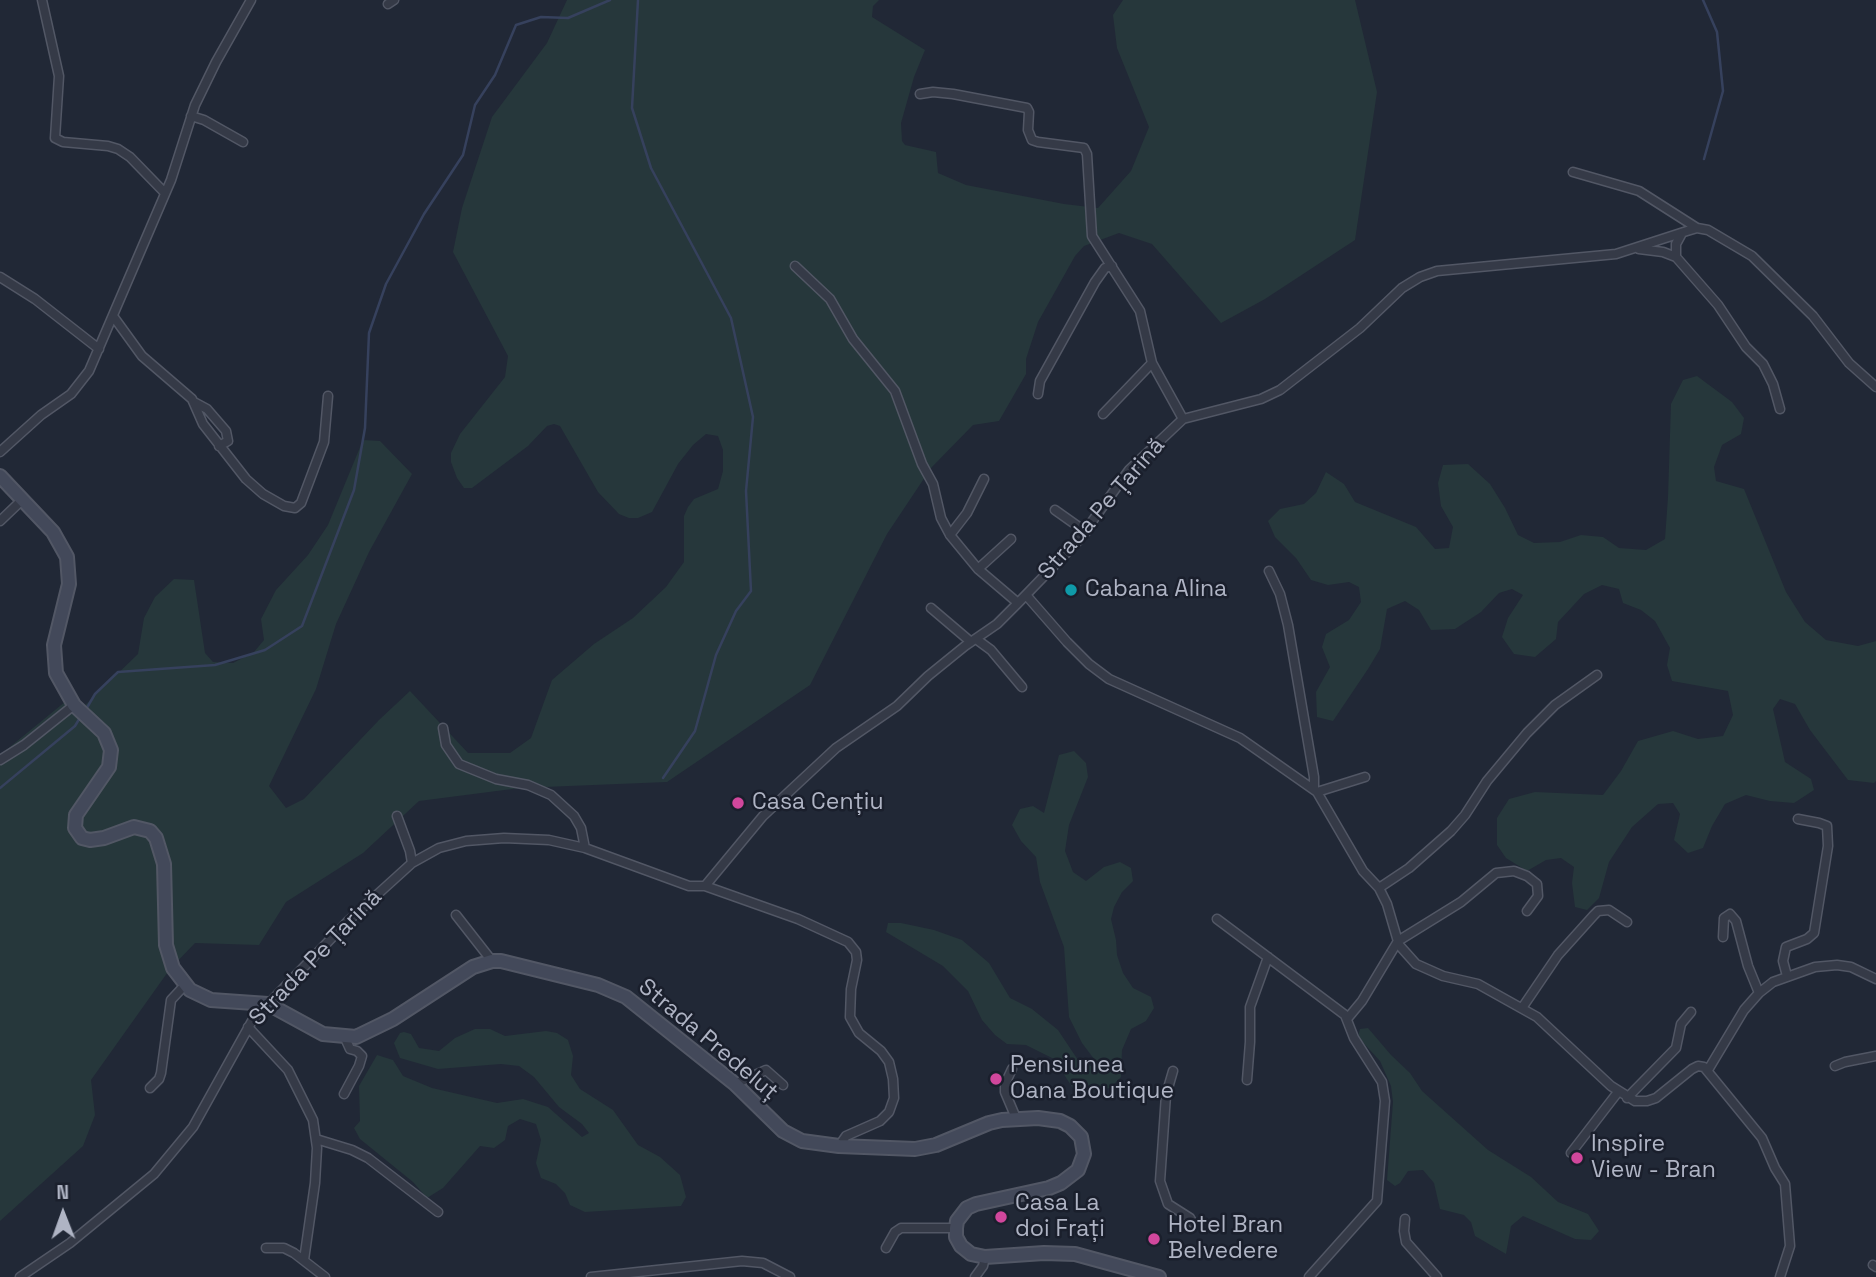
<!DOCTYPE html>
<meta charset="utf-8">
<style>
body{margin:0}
#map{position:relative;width:1876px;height:1277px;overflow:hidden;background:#212836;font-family:"Space Grotesk",sans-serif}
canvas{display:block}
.north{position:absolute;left:28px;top:1179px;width:70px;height:70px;-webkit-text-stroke:5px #1a1f2c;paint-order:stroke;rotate:359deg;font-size:19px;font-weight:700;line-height:28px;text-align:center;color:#afb4c4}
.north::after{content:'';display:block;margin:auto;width:24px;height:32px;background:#afb4c4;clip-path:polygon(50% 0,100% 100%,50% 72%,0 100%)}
</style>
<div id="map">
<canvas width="1876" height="1277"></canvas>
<div class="north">N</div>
</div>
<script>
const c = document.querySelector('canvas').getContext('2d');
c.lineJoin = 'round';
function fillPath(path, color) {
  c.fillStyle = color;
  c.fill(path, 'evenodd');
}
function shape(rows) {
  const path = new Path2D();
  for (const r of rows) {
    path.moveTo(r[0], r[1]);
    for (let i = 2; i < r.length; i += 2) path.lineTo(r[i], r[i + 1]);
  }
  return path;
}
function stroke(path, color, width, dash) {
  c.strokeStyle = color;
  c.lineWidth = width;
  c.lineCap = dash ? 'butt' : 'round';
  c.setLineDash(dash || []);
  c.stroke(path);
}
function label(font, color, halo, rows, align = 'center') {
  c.font = font + ' "Space Grotesk",sans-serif';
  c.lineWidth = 5;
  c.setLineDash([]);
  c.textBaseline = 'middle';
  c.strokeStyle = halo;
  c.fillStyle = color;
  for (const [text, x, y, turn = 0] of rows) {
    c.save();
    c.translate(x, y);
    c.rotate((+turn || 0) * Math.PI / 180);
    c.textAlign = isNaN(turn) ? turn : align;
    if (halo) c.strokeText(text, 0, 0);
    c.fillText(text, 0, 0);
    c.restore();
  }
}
fillPath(shape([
 [567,0,879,0,873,6,872,17,925,50,914,77,901,123,902,141,905,145,936,152,938,173,966,185,1064,204,1098,208,1131,171,1149,127,1117,48,1113,15,1123,0,1355,0,1377,92,1355,240,1265,299,1221,323,1152,244,1119,233,1084,246,1075,256,1038,322,1026,359,1026,374,999,421,973,425,931,468,887,534,810,685,667,782,520,788,419,801,363,853,286,902,259,945,195,943,170,969,91,1080,95,1115,83,1146,0,1221,0,755,71,697,82,708,138,654,144,618,155,597,174,579,194,580,205,653,213,662,233,663,254,652,264,640,261,619,276,590,308,555,328,525,363,440,380,441,412,474,369,552,336,624,316,689,269,786,286,808,304,799,379,720,410,691,468,753,510,753,531,738,552,680,594,644,633,618,666,587,684,562,684,516,688,507,694,499,718,489,723,471,723,450,718,436,706,434,693,445,678,464,652,512,638,518,629,518,619,514,598,492,560,426,554,424,547,426,528,446,472,488,464,488,457,478,451,462,451,453,460,434,505,377,508,356,453,252,462,208,492,117,547,43],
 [1697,376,1732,402,1744,418,1741,434,1722,445,1714,467,1716,481,1744,489,1786,592,1805,622,1826,640,1858,646,1876,641,1876,781,1874,783,1848,780,1810,730,1795,704,1780,699,1773,709,1785,762,1811,779,1814,790,1794,803,1770,801,1746,795,1725,804,1712,826,1703,848,1688,853,1674,840,1680,814,1673,803,1658,804,1632,827,1609,862,1599,898,1587,910,1575,907,1572,883,1574,867,1561,858,1546,860,1527,871,1506,858,1497,845,1497,818,1509,799,1535,792,1603,795,1621,771,1638,741,1673,731,1698,739,1723,736,1733,715,1728,691,1672,681,1667,665,1670,648,1655,621,1641,610,1623,603,1619,589,1602,585,1584,594,1558,622,1556,639,1535,657,1514,654,1502,637,1508,618,1523,595,1512,589,1499,593,1481,612,1455,629,1431,630,1419,610,1405,601,1387,609,1380,649,1368,669,1333,721,1317,717,1316,692,1330,667,1322,647,1326,634,1349,620,1361,602,1359,587,1349,582,1328,585,1311,580,1296,558,1275,537,1268,521,1280,509,1304,504,1316,493,1326,472,1344,484,1355,502,1416,527,1435,549,1449,548,1453,527,1441,506,1438,483,1443,465,1468,464,1490,484,1505,508,1518,535,1534,543,1560,542,1581,535,1603,537,1619,548,1646,550,1665,539,1668,497,1671,404,1683,380],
 [1074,751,1086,763,1088,777,1069,825,1065,851,1073,872,1086,881,1104,867,1120,862,1131,868,1133,881,1122,892,1114,907,1111,919,1116,940,1117,955,1123,973,1133,988,1151,997,1154,1008,1146,1021,1131,1029,1122,1050,1121,1077,1110,1088,1090,1091,1074,1090,1054,1059,1026,1045,1007,1044,995,1035,982,1020,968,991,943,966,886,932,888,923,901,923,934,930,962,940,989,963,1010,998,1032,1009,1058,1030,1078,1060,1093,1067,1094,1059,1082,1043,1069,1017,1064,947,1040,882,1036,857,1021,841,1012,825,1020,809,1033,806,1044,813,1059,755],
 [1368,1028,1391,1055,1410,1073,1422,1091,1488,1150,1531,1177,1558,1202,1588,1214,1599,1231,1591,1240,1575,1239,1523,1216,1511,1226,1506,1254,1475,1236,1471,1222,1464,1215,1440,1209,1434,1183,1423,1170,1408,1171,1400,1183,1395,1186,1387,1180,1393,1102,1391,1086,1380,1061,1358,1037,1360,1029],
 [475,1029,490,1029,505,1036,546,1031,557,1033,568,1040,573,1056,571,1075,580,1089,613,1110,638,1145,660,1157,680,1175,686,1197,681,1206,585,1212,570,1205,565,1193,556,1184,541,1178,536,1163,541,1140,536,1124,520,1119,508,1126,505,1140,494,1148,480,1146,443,1188,427,1198,413,1182,360,1139,354,1128,360,1121,359,1086,377,1055,393,1060,403,1076,432,1088,497,1103,523,1099,548,1107,582,1137,589,1133,582,1124,559,1107,534,1077,519,1066,501,1064,438,1069,400,1058,394,1043,400,1033,404,1032,411,1034,419,1048,439,1051,455,1038]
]), '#26373b');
stroke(shape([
 [638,0,632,108,651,168,731,318,753,417,746,491,751,591,736,611,716,655,695,731,663,778],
 [1703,0,1717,32,1723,91,1704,159],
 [85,711,95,694,118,672,215,665,265,650,302,626,354,490,365,428,369,333,386,284,424,214,463,155,475,105,495,75,516,25,541,17,568,18,610,0],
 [0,788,75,726,81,716]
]), '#36415d', 2.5);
const street = shape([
 [42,0,59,76,55,138,63,142,108,146,118,149,130,157,165,193],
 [388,4,394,0],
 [920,94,933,92,953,94,1027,108,1029,112,1028,130,1032,140,1038,142,1084,148,1087,154,1092,236,1140,311,1152,363,1183,419],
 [191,116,204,120,243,142],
 [1573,172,1639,191,1697,228],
 [1639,249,1663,252,1676,257,1718,305,1746,347,1763,364,1773,384,1780,409],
 [1676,257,1676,244,1682,233],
 [795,266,830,299,853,339,895,391,922,464,933,484,941,518,950,535,978,569,1018,603],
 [0,277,35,299,99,349],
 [113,316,142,356,192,399,203,424,246,479,263,494,284,506,295,508,301,503,324,442,328,396],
 [1038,394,1040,381,1095,282,1105,268,1112,266],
 [194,402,207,409,226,431,228,441,219,446],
 [1103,414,1152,363],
 [0,452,41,415,71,394,89,371,171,180,195,105,216,62,251,0],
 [1055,510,1086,532],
 [0,521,22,500],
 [950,535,967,513,984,479],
 [978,569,1011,539],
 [1269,571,1280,594,1288,625,1314,777,1314,789],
 [1026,595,1067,642,1089,664,1109,679,1240,738,1317,792,1363,871,1379,888,1387,904,1399,945,1416,964,1443,976,1478,984,1537,1017,1611,1086,1635,1101,1647,1101,1656,1098,1692,1069,1698,1066,1704,1067,1762,1138,1775,1168,1785,1184,1790,1246,1780,1277],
 [931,608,971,642],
 [976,639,991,650,1022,687],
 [443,728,446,745,459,764,496,779,528,785,551,795,574,816,581,828,585,848],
 [0,760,24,745,74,705],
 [1317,792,1365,777],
 [397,816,410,851,412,863],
 [705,886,763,816,836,748,897,706,928,676,965,646,997,624,1018,603,1078,541,1129,470,1183,419,1261,399,1280,390,1360,328,1402,288,1420,277,1437,271,1616,254,1687,231,1697,228,1708,230,1752,256,1813,316,1849,363,1876,387],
 [1379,888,1409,868,1451,831,1465,815,1487,781,1527,733,1555,705,1597,675],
 [456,915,492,961],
 [1217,919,1345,1015,1354,1038,1382,1082,1385,1101,1377,1201,1309,1277],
 [1723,937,1724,918,1730,914,1736,921,1748,966,1759,993],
 [1787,976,1783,961,1786,947,1807,939,1814,933,1828,846,1827,826,1819,823,1798,819],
 [1522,1008,1558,955,1594,915,1598,911,1609,910,1627,922],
 [1347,1019,1362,1001,1398,941,1461,902,1496,873,1514,871,1527,876,1537,884,1538,896,1527,911],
 [248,1027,288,1070,313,1120,317,1148,315,1183,304,1260],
 [1835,1066,1845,1062,1876,1056],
 [1012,1069,1005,1084,1005,1092,1016,1118],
 [1708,1070,1744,1010,1759,993,1773,982,1815,967,1837,965,1851,967,1876,979],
 [1173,1071,1166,1095,1160,1181,1168,1204,1190,1218,1193,1223],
 [1247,1080,1250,1042,1250,1007,1268,957],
 [735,1084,766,1070,783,1085],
 [150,1088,159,1079,161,1073,171,1000,185,985],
 [344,1094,359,1066,362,1056,357,1051,350,1049,345,1038],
 [1627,1098,1676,1048,1681,1024,1691,1012],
 [316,1139,352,1150,368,1158,438,1212],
 [1571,1153,1618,1092],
 [1405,1219,1404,1231,1406,1242,1437,1277],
 [266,1248,284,1248,294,1253,325,1277],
 [886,1248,895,1232,901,1228,956,1228],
 [1873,1265,1876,1267],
 [20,1277,70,1243,154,1174,193,1127,252,1021,348,921,412,863,439,848,466,841,504,838,549,840,585,848,689,886,705,886,798,919,848,942,856,952,857,960,851,989,850,1017,859,1033,881,1051,889,1062,893,1079,894,1098,889,1112,880,1121,846,1136,839,1146],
 [591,1277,742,1261,763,1263,790,1277],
 [975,1277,983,1266,985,1257]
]);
const secondary = shape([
 [0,476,53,532,67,557,69,584,54,645,56,673,74,705,104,733,111,750,109,767,76,815,75,828,82,838,90,840,104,838,134,827,150,831,156,838,164,864,166,945,173,968,190,990,211,1000,268,1004,323,1034,356,1037,393,1019,473,967,492,961,501,961,598,985,626,997,735,1084,783,1131,802,1141,839,1146,915,1149,936,1145,989,1123,1002,1120,1038,1118,1060,1121,1070,1126,1081,1137,1084,1154,1078,1170,1061,1183,1049,1188,976,1204,967,1208,957,1221,956,1228,956,1237,961,1246,971,1254,985,1257,1044,1253,1075,1254,1159,1277]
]);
stroke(street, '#525765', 11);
stroke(secondary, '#525765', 16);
stroke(street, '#353a47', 8);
stroke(secondary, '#43495a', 12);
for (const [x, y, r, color] of [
 [1071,590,7,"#0f9aa8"],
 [738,803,7,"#d1479c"],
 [996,1079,7,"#d1479c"],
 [1577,1158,7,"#d1479c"],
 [1001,1217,7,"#d1479c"],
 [1154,1239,7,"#d1479c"]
]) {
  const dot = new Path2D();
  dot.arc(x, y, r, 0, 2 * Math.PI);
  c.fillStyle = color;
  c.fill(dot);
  stroke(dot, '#1a1f2c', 2.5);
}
label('23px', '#afb4c4', '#1a1f2c', [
 ["Strada Pe Țarină",1102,509,-49],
 ["Strada Pe Țarină",316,958,-46],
 ["Strada Predeluț",708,1040,40]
]);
label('23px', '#afb4c4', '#1a1f2c', [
 ["Cabana Alina",1085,590],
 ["Casa Cențiu",752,803],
 ["Pensiunea",1010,1066],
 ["Oana Boutique",1010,1092],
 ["Inspire",1591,1145],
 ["View - Bran",1591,1171],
 ["Casa La",1015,1204],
 ["doi Frați",1015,1230],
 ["Hotel Bran",1168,1226],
 ["Belvedere",1168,1252]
], 'left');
</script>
